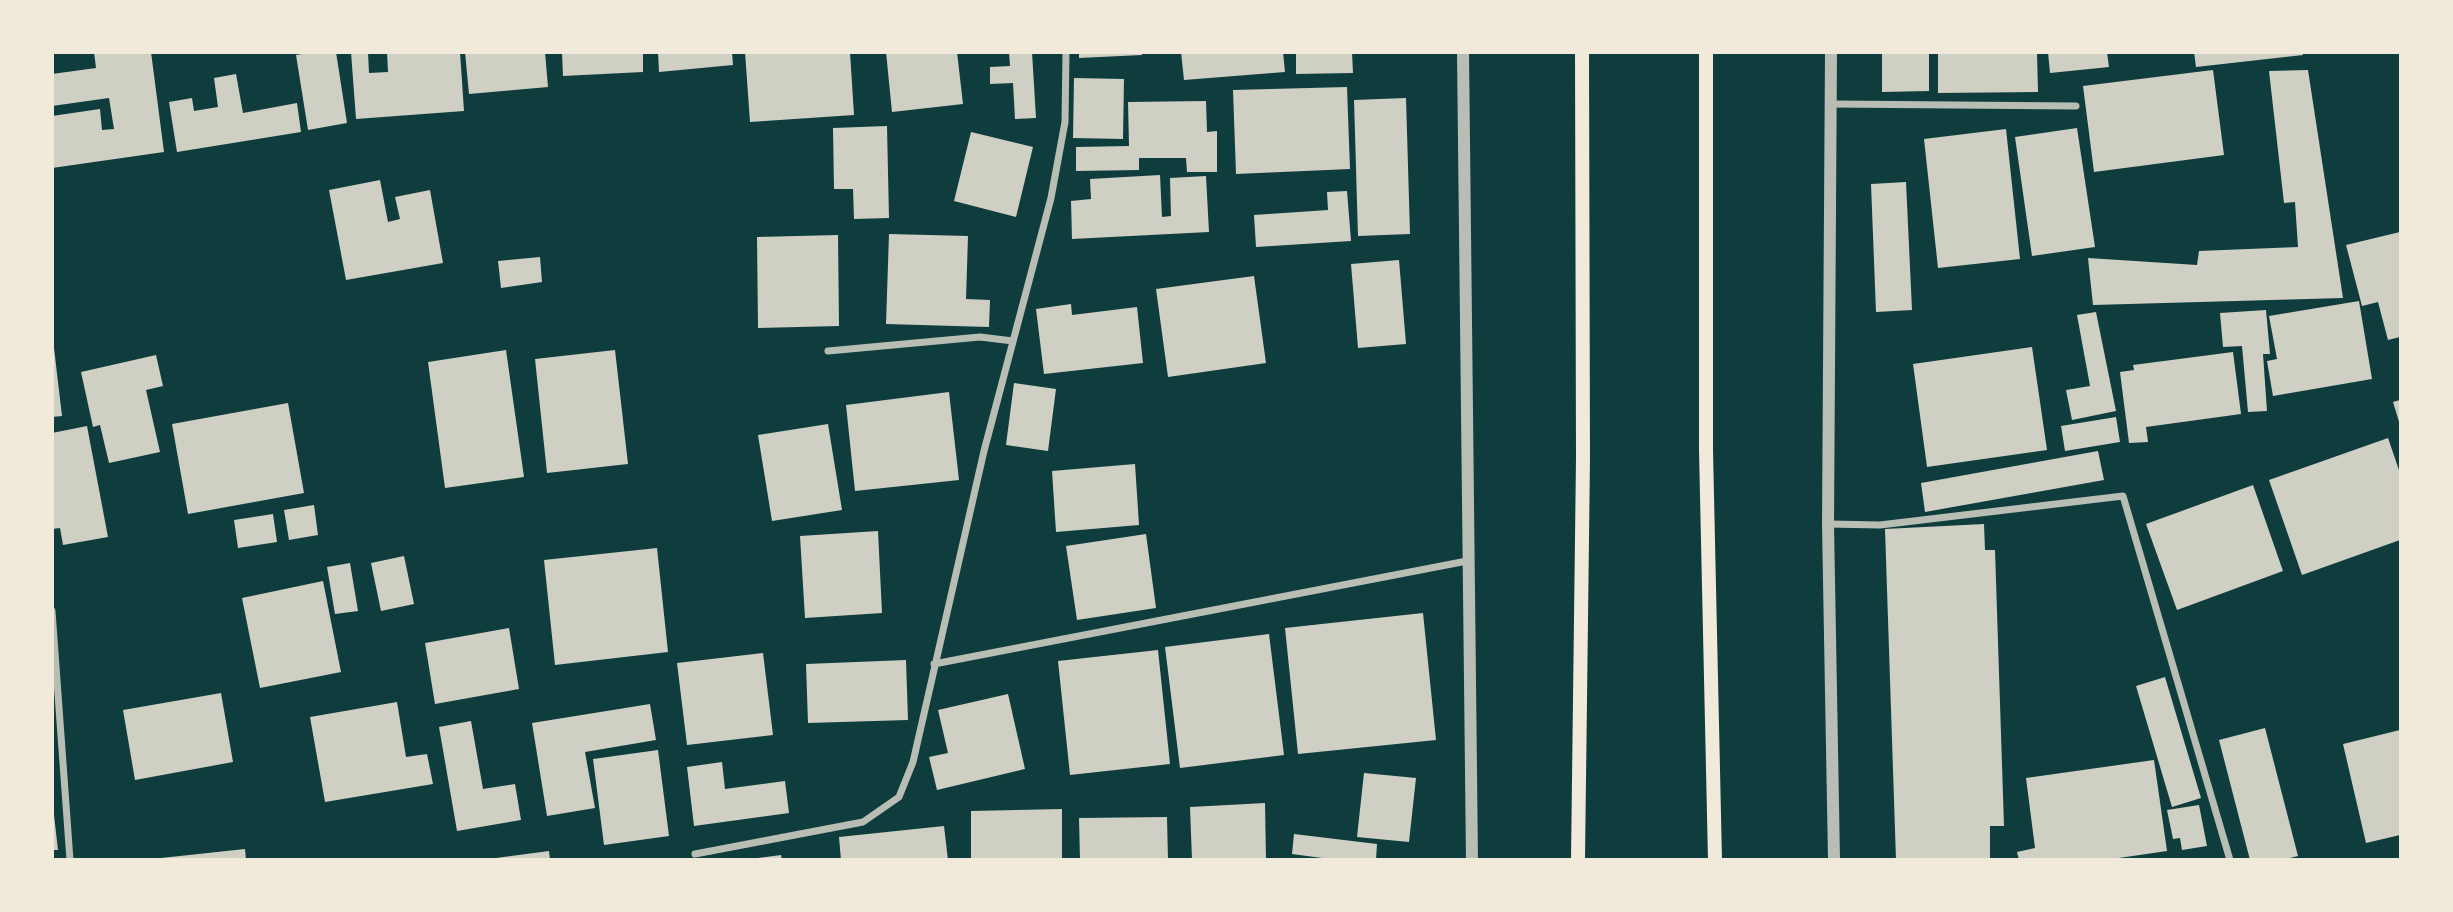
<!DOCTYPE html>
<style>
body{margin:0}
#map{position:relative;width:2453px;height:912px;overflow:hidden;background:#0f3d3e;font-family:Mulish,sans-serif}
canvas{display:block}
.frame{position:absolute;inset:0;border:54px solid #f1e9da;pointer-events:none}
</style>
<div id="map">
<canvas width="2453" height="912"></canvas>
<div class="frame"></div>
</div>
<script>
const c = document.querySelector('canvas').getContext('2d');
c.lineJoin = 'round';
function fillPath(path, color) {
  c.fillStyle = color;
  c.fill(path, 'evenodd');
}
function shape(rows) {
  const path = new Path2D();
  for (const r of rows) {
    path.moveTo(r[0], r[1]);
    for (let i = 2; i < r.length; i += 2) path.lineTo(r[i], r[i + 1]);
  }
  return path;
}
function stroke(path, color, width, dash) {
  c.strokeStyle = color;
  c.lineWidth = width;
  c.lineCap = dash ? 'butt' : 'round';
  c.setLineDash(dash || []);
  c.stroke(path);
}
fillPath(shape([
 [94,52,151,52,164,152,52,168,52,116,100,109,102,130,114,129,109,98,52,106,52,74,96,68],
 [314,52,336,52,347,123,308,130,296,55],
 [351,52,368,52,369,73,388,72,387,52,460,52,464,111,356,119],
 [465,52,545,52,548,87,469,94],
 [562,52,643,52,643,72,563,76],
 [658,52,732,52,733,65,659,72],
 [745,52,850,52,854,115,750,122],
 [886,52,957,52,963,104,892,112],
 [1009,52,1032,52,1036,118,1015,119,1013,83,990,84,990,67,1010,66],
 [1079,52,1142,52,1142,55,1079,58],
 [1181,52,1283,52,1285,72,1184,80],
 [1296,52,1352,52,1353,73,1296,74],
 [1882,52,1929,52,1929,91,1882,92],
 [1938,52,2037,52,2038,92,1938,93],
 [2048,52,2107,52,2109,67,2050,73],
 [2194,52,2302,52,2303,55,2196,67],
 [2213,70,2224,155,2094,172,2083,86],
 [2308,70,2343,298,2093,305,2088,258,2197,265,2199,251,2298,247,2295,202,2284,203,2269,71],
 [236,74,243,113,297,103,301,132,177,152,169,102,192,98,194,111,218,107,214,78],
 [1074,78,1124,79,1123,139,1073,138],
 [1347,87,1350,169,1236,174,1233,90],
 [1406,98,1410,234,1358,236,1354,100],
 [1206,101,1207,132,1217,131,1217,172,1187,172,1186,158,1139,158,1139,170,1076,171,1076,147,1129,146,1128,102],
 [887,126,889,218,854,219,853,189,834,189,833,128],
 [2077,128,2095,247,2032,256,2015,137],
 [2006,129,2020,259,1938,268,1924,139],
 [971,132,1033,147,1016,217,954,201],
 [1160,175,1162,217,1171,216,1170,178,1206,176,1209,232,1072,239,1071,201,1091,199,1090,179],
 [380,180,388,222,400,219,395,197,430,190,443,263,346,280,329,190],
 [1906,182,1912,310,1876,312,1871,184],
 [1347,191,1351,241,1256,247,1254,215,1328,210,1327,192],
 [2400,232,2400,337,2388,340,2378,302,2362,306,2346,245],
 [889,234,968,236,966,299,990,300,989,327,886,324],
 [838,235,839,326,758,328,757,237],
 [540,257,542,282,501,288,498,261],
 [1399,260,1406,344,1358,348,1351,264],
 [1254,276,1266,363,1168,377,1156,289],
 [2359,301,2372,379,2273,396,2267,361,2277,359,2269,316],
 [1071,304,1072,315,1137,307,1143,363,1044,374,1036,309],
 [2266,310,2270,354,2263,354,2267,411,2248,412,2242,346,2223,347,2220,313],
 [2096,312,2116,411,2072,420,2066,390,2090,386,2077,315],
 [2032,347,2047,450,1927,467,1913,364],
 [52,348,54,348,62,416,52,417],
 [506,350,524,477,445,488,428,362],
 [615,350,628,464,547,473,535,359],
 [2233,352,2241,414,2146,427,2148,442,2129,443,2120,372,2134,370,2133,365],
 [156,355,163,386,146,390,160,452,109,463,100,425,93,427,81,372],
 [1014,383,1056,389,1048,451,1006,445],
 [949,392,959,480,855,491,846,405],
 [2400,400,2400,425,2393,402],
 [288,403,304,493,188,514,172,424],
 [2116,417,2120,442,2065,451,2061,426],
 [828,424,842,510,772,521,758,435],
 [87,426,108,537,63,545,60,528,52,529,52,433],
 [2388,438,2400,473,2400,540,2302,575,2269,480],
 [2098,451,2104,480,1925,512,1921,483],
 [1135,464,1139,525,1056,532,1052,471],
 [2253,485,2283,571,2177,610,2146,524],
 [314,505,318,535,289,540,284,510],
 [273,514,277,542,238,548,234,520],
 [1984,524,1985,550,1995,550,2004,826,1990,826,1990,860,1896,860,1885,529],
 [878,531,882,613,805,618,800,536],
 [1146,534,1156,608,1077,620,1066,546],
 [657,548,668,652,555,665,544,560],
 [404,556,414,604,381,611,371,563],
 [350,563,358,611,335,614,327,567],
 [323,581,341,672,260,688,242,598],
 [1423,613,1436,740,1298,754,1285,628],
 [509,628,519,689,435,704,425,643],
 [1269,634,1284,755,1180,768,1165,647],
 [1158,650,1170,764,1070,775,1058,661],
 [763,653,773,735,687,745,677,663],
 [906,660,908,720,808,723,806,664],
 [2165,677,2201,798,2172,807,2136,686],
 [221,693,233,762,135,780,123,710],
 [1008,694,1025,769,937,790,929,757,948,753,938,710],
 [397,702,406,757,427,754,433,784,325,802,310,717],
 [650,704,656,740,585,752,595,808,547,816,532,723],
 [471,721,483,789,515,784,521,820,457,831,439,727],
 [2265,728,2298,856,2282,860,2250,860,2219,740],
 [2400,730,2400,835,2366,843,2343,744],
 [658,750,669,836,604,845,593,759],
 [2154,760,2167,851,2105,860,2019,860,2017,852,2035,848,2026,778],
 [722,762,725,789,785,781,789,813,694,826,687,767],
 [1364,773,1416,778,1409,842,1357,837],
 [1265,803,1266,860,1192,860,1190,807],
 [2199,805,2207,846,2182,850,2180,838,2173,839,2167,810],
 [1062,809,1062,860,971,860,971,811],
 [52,815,54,815,58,850,52,850],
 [1167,817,1168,860,1080,860,1079,818],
 [944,826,948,860,841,860,839,837],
 [1294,834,1377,844,1376,860,1337,860,1292,854],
 [245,849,246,860,162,860,161,858],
 [549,851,550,860,497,860,496,858],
 [781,855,782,860,758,860,758,858]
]), '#cfcfc3');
stroke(shape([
 [1832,104,2076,106],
 [828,351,980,337,1013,341],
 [1828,524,1880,525,2123,496,2230,860],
 [52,611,70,860],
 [934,664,1467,561],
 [695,854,863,822,899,797,913,762,984,451,1051,198,1065,122,1066,52]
]), '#b8beb3', 7);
stroke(shape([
 [1463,52,1472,860],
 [1831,52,1828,524,1834,860]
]), '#b8beb3', 12);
stroke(shape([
 [1706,52,1706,450,1715,860],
 [1578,860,1583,458,1582,52]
]), '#f1e9da', 14);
</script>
